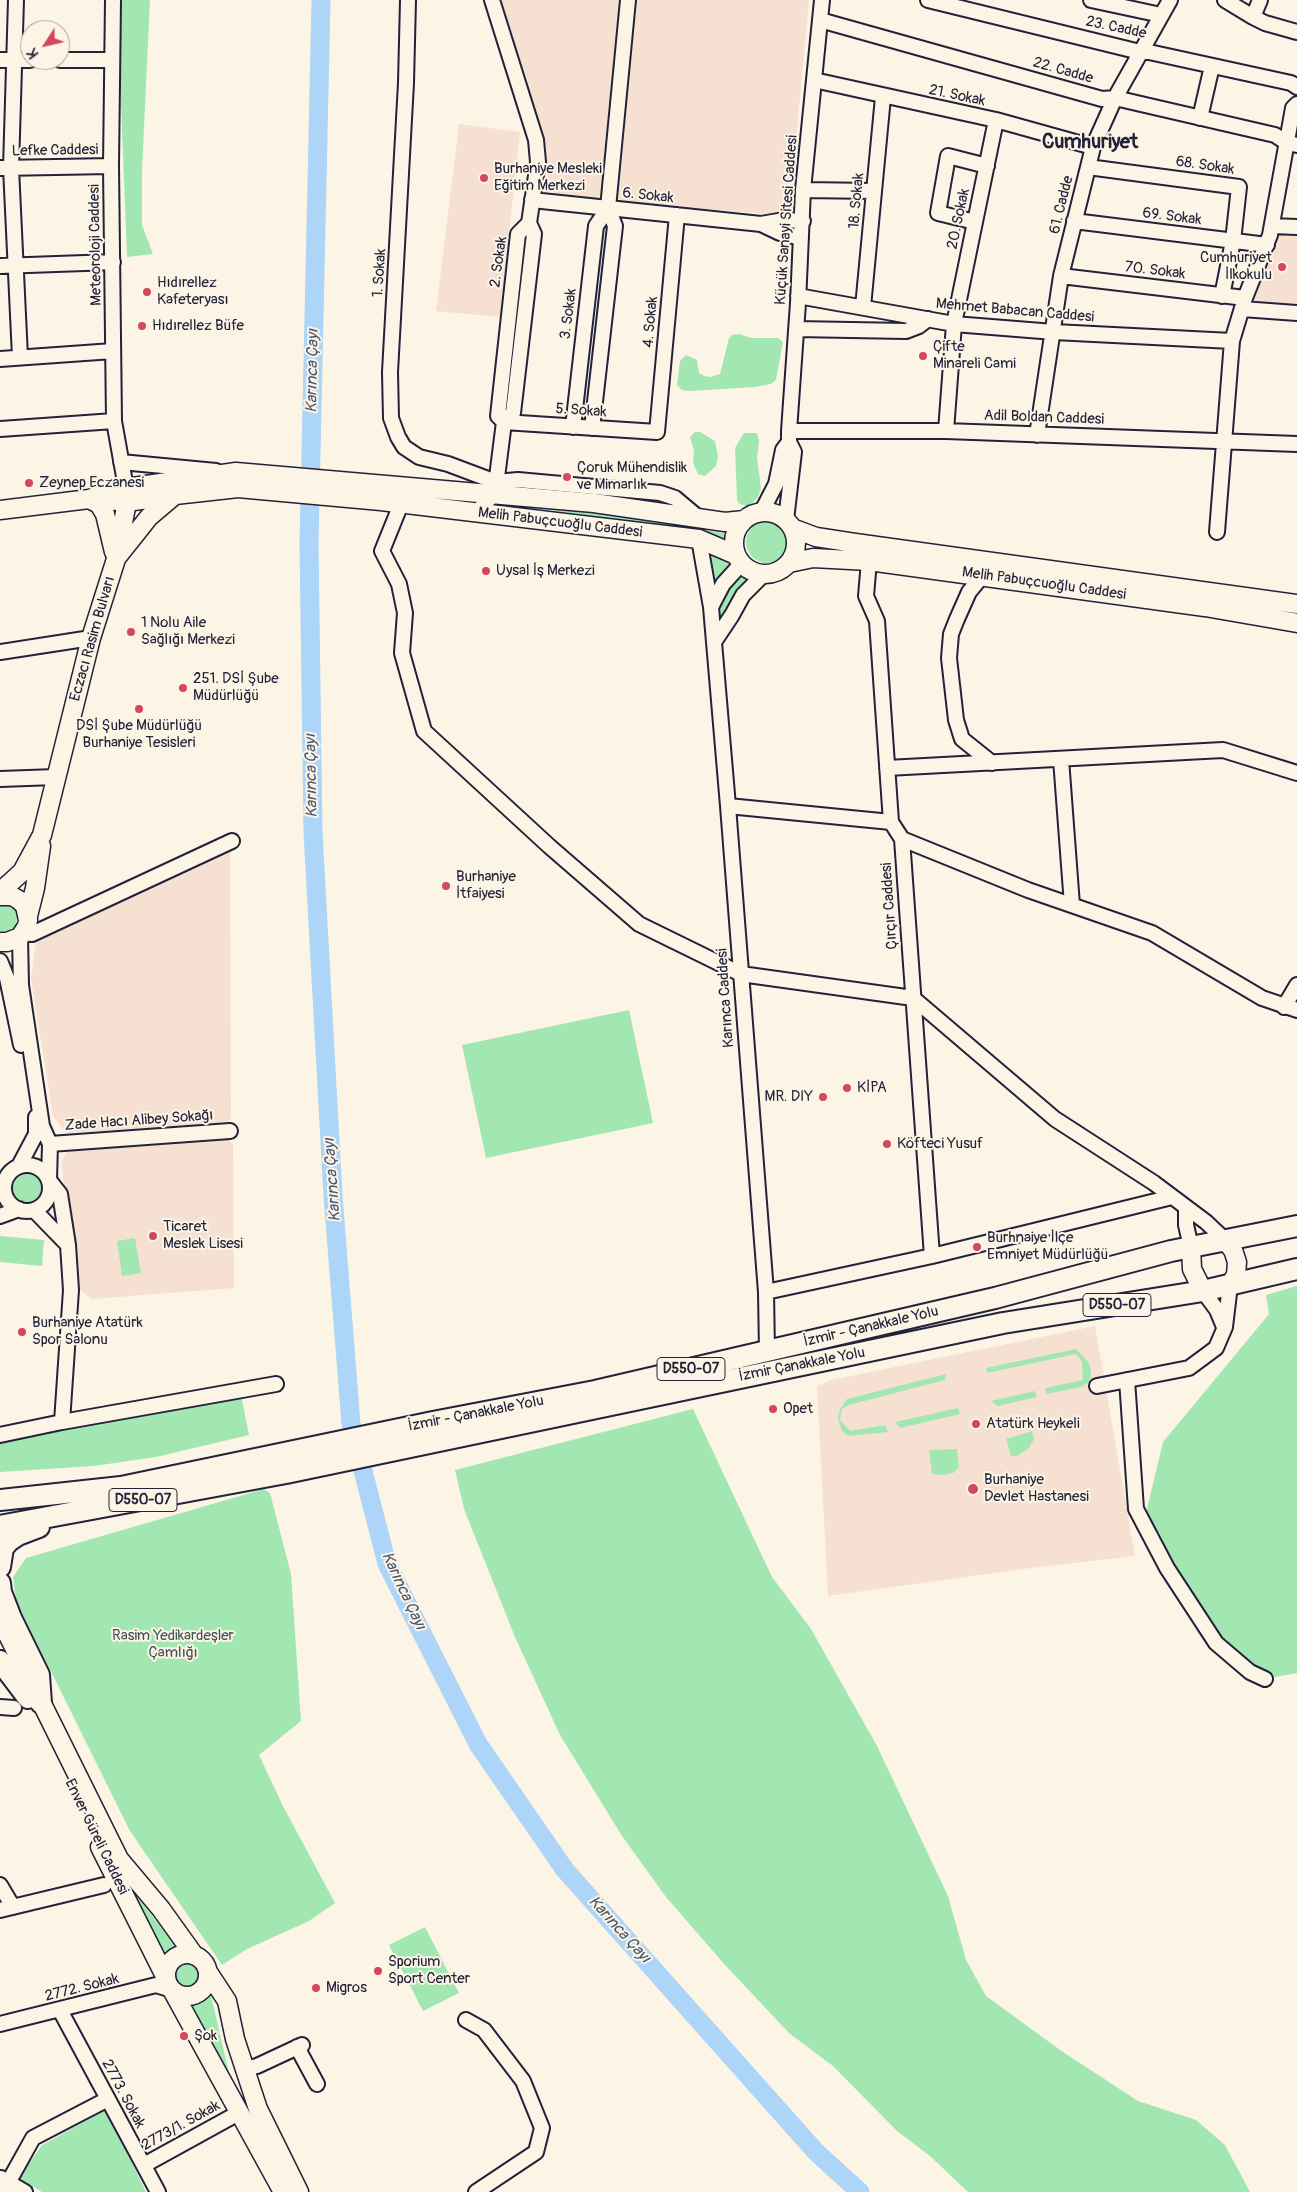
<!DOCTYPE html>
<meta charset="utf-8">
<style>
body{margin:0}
#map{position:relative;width:1297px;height:2192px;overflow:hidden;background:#fcf5e5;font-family:Pangolin,sans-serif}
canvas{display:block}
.north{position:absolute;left:20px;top:20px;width:50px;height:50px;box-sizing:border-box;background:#fcf5e5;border:1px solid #a5a1a1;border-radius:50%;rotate:235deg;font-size:14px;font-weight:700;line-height:20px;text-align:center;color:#22223b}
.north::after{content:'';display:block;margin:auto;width:18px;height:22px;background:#d1495b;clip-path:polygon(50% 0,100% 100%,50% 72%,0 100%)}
</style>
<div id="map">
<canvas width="1297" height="2192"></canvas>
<div class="north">K</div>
</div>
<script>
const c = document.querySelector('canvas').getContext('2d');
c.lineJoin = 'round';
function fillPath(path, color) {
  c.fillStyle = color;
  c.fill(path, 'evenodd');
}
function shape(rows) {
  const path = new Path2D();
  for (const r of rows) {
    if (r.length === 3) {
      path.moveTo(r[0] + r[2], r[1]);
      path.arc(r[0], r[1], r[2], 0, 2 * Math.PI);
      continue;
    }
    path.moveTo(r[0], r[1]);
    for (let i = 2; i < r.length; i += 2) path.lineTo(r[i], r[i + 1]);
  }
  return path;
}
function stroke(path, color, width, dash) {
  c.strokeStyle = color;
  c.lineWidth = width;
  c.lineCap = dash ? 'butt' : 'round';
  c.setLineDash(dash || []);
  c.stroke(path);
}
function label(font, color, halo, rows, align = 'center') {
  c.font = font + ' Pangolin,sans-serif';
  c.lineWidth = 4;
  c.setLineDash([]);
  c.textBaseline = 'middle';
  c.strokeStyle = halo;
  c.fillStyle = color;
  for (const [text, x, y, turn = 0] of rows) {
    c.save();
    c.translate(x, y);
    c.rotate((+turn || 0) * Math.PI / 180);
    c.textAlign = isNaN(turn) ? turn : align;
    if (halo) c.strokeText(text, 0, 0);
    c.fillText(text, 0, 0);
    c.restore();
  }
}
fillPath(shape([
 [487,0,809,0,789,216,555,197],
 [459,124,520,132,500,317,436,311],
 [1280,233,1297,233,1297,308,1257,305,1254,300],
 [230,845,231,1118,225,1124,66,1133,53,1116,31,979,36,941],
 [225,1137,233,1144,234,1288,92,1299,80,1290,61,1163,68,1149],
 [1095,1326,1135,1556,1023,1569,828,1596,817,1386,831,1380]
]), '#f6e0d2');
fillPath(shape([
 [117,0,150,0,142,170,142,225,153,254,127,257],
 [739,334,751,338,778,338,783,342,776,380,771,384,755,387,689,391,682,390,677,385,680,361,686,355,697,360,699,373,704,376,710,377,720,374,729,338,732,335],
 [695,432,700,432,715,441,718,457,716,466,705,476,698,474,693,463,694,451,690,437],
 [744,433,757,433,759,441,757,458,761,488,758,497,749,507,738,503,737,499,735,448],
 [540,504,730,534,729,539,539,508],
 [767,542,21],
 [709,549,734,561,716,584],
 [744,569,754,576,717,633,719,605],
 [0,903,9,903,18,913,15,927,7,931,0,931],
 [629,1010,653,1123,486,1158,462,1045],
 [27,1188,14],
 [0,1236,44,1240,42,1266,0,1262],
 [135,1238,141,1273,122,1276,117,1241],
 [1297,1286,1297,1673,1265,1679,1216,1643,1182,1584,1146,1513,1163,1442,1269,1314,1266,1295],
 [1076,1349,1089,1363,1091,1371,1090,1382,1081,1387,1046,1394,1045,1388,1083,1380,1082,1361,1076,1354,987,1373,986,1368],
 [946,1374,945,1380,849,1405,842,1409,840,1420,850,1431,885,1425,888,1432,848,1436,842,1431,838,1419,840,1409,847,1399],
 [1035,1391,1037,1397,998,1406,991,1401],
 [241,1395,249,1435,156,1457,94,1466,0,1472,0,1441],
 [958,1408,960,1414,900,1428,895,1422],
 [693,1409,772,1577,811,1629,877,1746,948,1896,966,1960,986,1996,1063,2052,1138,2101,1196,2120,1225,2145,1250,2192,968,2192,930,2156,897,2131,833,2066,789,2033,725,1965,666,1897,622,1836,560,1735,515,1637,464,1509,455,1470],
 [1032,1431,1034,1439,1029,1448,1017,1456,1011,1456,1006,1439],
 [957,1449,959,1467,953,1473,945,1475,932,1474,929,1450],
 [264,1489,270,1493,291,1574,301,1721,259,1755,283,1806,335,1903,309,1921,247,1949,222,1965,130,1831,16,1601,13,1577,26,1558],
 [114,1869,177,1946,159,1958],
 [425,1927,459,1993,423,2011,389,1945],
 [188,1974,13],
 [210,1991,235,2099,185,2002,201,2000],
 [106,2110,146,2192,42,2192,19,2178,42,2145]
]), '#a2e7b2');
stroke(shape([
 [321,0,309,544,313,832,333,1196,351,1424,387,1564,478,1744,565,1870,816,2152,860,2192]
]), '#acd5f7', 19);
const minor = shape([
 [16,0,11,168,20,357],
 [113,0,111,166,114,421,126,488],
 [408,0,406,83,390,372,391,418,398,437,404,447,419,457,448,464,496,482,518,480,660,493,675,498,700,519],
 [492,0,536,140,538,162,529,223],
 [928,0,1140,52,1149,52,1291,83,1297,87],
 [1091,0,1161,15],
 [1225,0,1253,17],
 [1260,0,1253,17,1265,23,1297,32],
 [820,20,1102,99,1115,98,1275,135,1287,143,1297,145],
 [0,60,30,60],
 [60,60,112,60],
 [814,80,996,120,1093,147],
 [1200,118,1212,66],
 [1088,167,1239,187,1233,241,1222,296],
 [0,168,111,166],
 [803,190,874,191],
 [532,200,761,224],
 [1074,221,1267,245],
 [975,222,938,213,948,156,987,166],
 [1272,226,1297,227],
 [801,238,780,233,761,224,784,220,803,221],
 [0,266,113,262],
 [1061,276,1245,298],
 [798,296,954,324,1054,332,1232,341],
 [863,307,883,97],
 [1242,309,1297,313],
 [796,329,906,331,919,326,928,319],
 [0,359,113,351],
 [504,422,657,432,677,215],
 [504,422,498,416,518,234,529,223],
 [573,427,596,226,608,208],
 [592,428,615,226,608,208,628,0],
 [0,429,114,421],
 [789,431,946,431,1297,444],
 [946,431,954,324,996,120],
 [1037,435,1061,276,1093,147,1115,98,1170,0],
 [121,462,216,471],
 [401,504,382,551,399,584,405,613,402,653,424,731,549,846,639,924,741,974,913,998,1055,1119,1154,1183,1206,1222,1224,1239],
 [476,513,495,493,504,422,513,413,534,234,529,223],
 [761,513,776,484,783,450,789,442],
 [786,520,794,452,789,442,789,431,798,303,803,190,822,0],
 [1217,532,1232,341,1245,298,1270,235,1293,108,1297,104],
 [699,539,711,607,728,806,766,1292,767,1352],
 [869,561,866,596,877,621,891,822,902,839,932,1256],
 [983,575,969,592,957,619,951,634,949,658,956,720,962,739,992,763],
 [711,607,723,584,742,563],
 [714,642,732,615,743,595,763,575],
 [0,652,91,638],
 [1061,759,1072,905],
 [887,768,1223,750,1297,773],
 [0,779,56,777],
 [728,806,891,822],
 [902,839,1028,890,1152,933,1262,998,1297,1010],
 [24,933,32,934,232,841],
 [20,937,21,985,42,1126,50,1144,49,1180,60,1194,68,1245,71,1290,62,1422],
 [0,961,7,978,21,1045],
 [1284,1007,1297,985],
 [50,1144,230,1131],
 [27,1188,23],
 [19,1166,36,1134,36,1117],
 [1186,1207,1186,1225,1191,1247],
 [34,1210,68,1245],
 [0,1216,19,1209],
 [1203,1291,1217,1310,1224,1327],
 [766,1292,932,1256,1172,1197],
 [1127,1380,1136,1509,1167,1568,1216,1643,1250,1672,1265,1679],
 [1097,1386,1189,1368,1216,1348,1225,1327,1230,1285],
 [0,1435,62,1422,276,1384],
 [0,1707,14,1708],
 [0,1885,13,1907],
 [0,1910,104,1885],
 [60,2010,158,2192],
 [466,2020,484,2030,523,2081,542,2128,536,2152,476,2192],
 [0,2024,156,1985,172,1990],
 [297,2047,317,2084],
 [245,2069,257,2066,302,2045],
 [144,2165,233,2116],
 [1,2178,25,2192],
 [3,2192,33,2138,108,2099]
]);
const major = shape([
 [89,499,99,504,105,514,114,552],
 [99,499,127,502,175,495,238,488,381,501,699,539,736,555],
 [0,510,89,499,126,488,236,472,594,503,725,522,744,520],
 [765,543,31],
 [792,528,816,537,855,543,1297,604],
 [118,556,149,517,175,495],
 [789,563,813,558,869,561,1205,607,1297,623],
 [0,892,22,872,42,835,91,638,116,559,127,502,127,491],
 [0,896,12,896,19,900,25,906,28,920,27,926,20,937,7,942,0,942],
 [28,916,35,888,41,846],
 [1224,1239,1233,1250,1237,1262,1236,1275,1230,1285],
 [1191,1247,1192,1269,1203,1291],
 [0,1619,119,1859,161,1909,194,1955],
 [100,1847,165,1976],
 [187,1975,21],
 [208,1972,227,2001,235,2039,258,2109,299,2192],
 [172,1990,283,2192]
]);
const highway = shape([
 [0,1500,121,1487,433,1422,595,1391,995,1298,1171,1251,1297,1226],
 [0,1526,286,1473,1003,1323,1203,1291,1297,1269],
 [0,1567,3,1548,9,1541,18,1535,39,1527],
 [0,1583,1,1592,11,1618,39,1675,41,1703],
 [0,1661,28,1698]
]);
stroke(minor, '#22223b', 18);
stroke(major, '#22223b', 21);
stroke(highway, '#22223b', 24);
stroke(minor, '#fcf5e5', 14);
stroke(major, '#fcf5e5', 18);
stroke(highway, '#fcf5e5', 20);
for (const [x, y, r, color] of [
 [484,178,5,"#d1495b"],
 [1282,267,5,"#d1495b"],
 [147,292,5,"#d1495b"],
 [142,326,5,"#d1495b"],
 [923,356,5,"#d1495b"],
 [567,477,5,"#d1495b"],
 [29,483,5,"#d1495b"],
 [486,571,5,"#d1495b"],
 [131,632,5,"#d1495b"],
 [183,688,5,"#d1495b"],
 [139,709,5,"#d1495b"],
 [446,886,5,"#d1495b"],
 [847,1088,5,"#d1495b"],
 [823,1097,5,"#d1495b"],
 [887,1144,5,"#d1495b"],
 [153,1236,5,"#d1495b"],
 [977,1247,5,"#d1495b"],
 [22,1332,5,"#d1495b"],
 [773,1409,5,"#d1495b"],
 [976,1424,5,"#d1495b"],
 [973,1489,6,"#d1495b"],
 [378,1971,5,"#d1495b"],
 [316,1988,5,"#d1495b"],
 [184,2036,5,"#d1495b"]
]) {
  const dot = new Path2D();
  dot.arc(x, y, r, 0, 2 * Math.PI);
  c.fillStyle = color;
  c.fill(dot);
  stroke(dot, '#fcf5e5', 2);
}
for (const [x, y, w] of [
 [1117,1305,68],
 [691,1369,68],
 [143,1500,68]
]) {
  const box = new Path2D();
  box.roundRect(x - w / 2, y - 11.5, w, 23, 4);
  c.fillStyle = '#fcf5e5';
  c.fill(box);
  stroke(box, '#22223b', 1);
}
label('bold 14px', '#22223b', null, [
 ["D550-07",1117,1305],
 ["D550-07",691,1369],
 ["D550-07",143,1500]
]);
label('15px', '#22223b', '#fcf5e5', [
 ["23. Cadde",1116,28,12],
 ["22. Cadde",1063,71,16],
 ["21. Sokak",957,96,12],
 ["Lefke Caddesi",55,151,-1],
 ["68. Sokak",1205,166,8],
 ["6. Sokak",648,196,6],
 ["18. Sokak",857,201,-85],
 ["61. Cadde",1062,205,-76],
 ["69. Sokak",1172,217,7],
 ["20. Sokak",959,219,-78],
 ["Küçük Sanayi Sitesi Caddesi",787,220,-86],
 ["Meteoroloji Caddesi",96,245,-91],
 ["2. Sokak",499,262,-82],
 ["70. Sokak",1155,271,7],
 ["1. Sokak",380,273,-86],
 ["Mehmet Babacan Caddesi",1015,311,5],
 ["3. Sokak",569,314,-83],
 ["4. Sokak",651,322,-85],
 ["5. Sokak",581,411,4],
 ["Adil Boldan Caddesi",1044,418,2],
 ["Melih Pabuçcuoğlu Caddesi",560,523,7],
 ["Melih Pabuçcuoğlu Caddesi",1044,584,8],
 ["Eczacı Rasim Bulvarı",93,639,-74],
 ["Çırçır Caddesi",890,906,-94],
 ["Karınca Caddesi",726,998,-94],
 ["Zade Hacı Alibey Sokağı",139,1121,-4],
 ["İzmir - Çanakkale Yolu",871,1327,-13],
 ["İzmir Çanakkale Yolu",802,1365,-11],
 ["İzmir - Çanakkale Yolu",476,1414,-11],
 ["Enver Güreli Caddesi",96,1837,64],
 ["2772. Sokak",82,1988,-14],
 ["2773. Sokak",123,2094,62],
 ["2773/1. Sokak",181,2126,-29]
]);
label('15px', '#22223b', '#fcf5e5', [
 ["Burhaniye Mesleki",494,169],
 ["Eğitim Merkezi",494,186],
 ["Cumhuriyet",1272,258,"right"],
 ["İlkokulu",1272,275,"right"],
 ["Hıdırellez",157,283],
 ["Kafeteryası",157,300],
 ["Hıdırellez Büfe",152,326],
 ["Çifte",933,347],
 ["Minareli Cami",933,364],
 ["Çoruk Mühendislik",577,468],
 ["ve Mimarlık",577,485],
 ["Zeynep Eczanesi",39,483],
 ["Uysal İş Merkezi",496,571],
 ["1 Nolu Aile",141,623],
 ["Sağlığı Merkezi",141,640],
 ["251. DSİ Şube",193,679],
 ["Müdürlüğü",193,696],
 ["DSİ Şube Müdürlüğü",139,726,"center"],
 ["Burhaniye Tesisleri",139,743,"center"],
 ["Burhaniye",456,877],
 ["İtfaiyesi",456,894],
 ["KİPA",857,1088],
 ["MR. DIY",813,1097,"right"],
 ["Köfteci Yusuf",897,1144],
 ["Ticaret",163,1227],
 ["Meslek Lisesi",163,1244],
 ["Burhnaiye İlçe",987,1238],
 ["Emniyet Müdürlüğü",987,1255],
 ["Burhaniye Atatürk",32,1323],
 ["Spor Salonu",32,1340],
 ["Opet",783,1409],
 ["Atatürk Heykeli",986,1424],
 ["Burhaniye",984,1480],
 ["Devlet Hastanesi",984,1497],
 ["Sporium",388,1962],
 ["Sport Center",388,1979],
 ["Migros",326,1988],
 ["Şok",194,2036]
], 'left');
label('15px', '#425359', '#fcf5e5', [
 ["Rasim Yedikardeşler",173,1636],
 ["Çamlığı",173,1653]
]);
label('italic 16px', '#4b5873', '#fcf5e5', [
 ["Karınca Çayı",313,371,-89],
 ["Karınca Çayı",312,776,-91],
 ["Karınca Çayı",333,1180,-94],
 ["Karınca Çayı",403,1591,65],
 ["Karınca Çayı",619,1930,48]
]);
label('bold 20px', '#22223b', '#fcf5e5', [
 ["Cumhuriyet",1090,143]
]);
</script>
